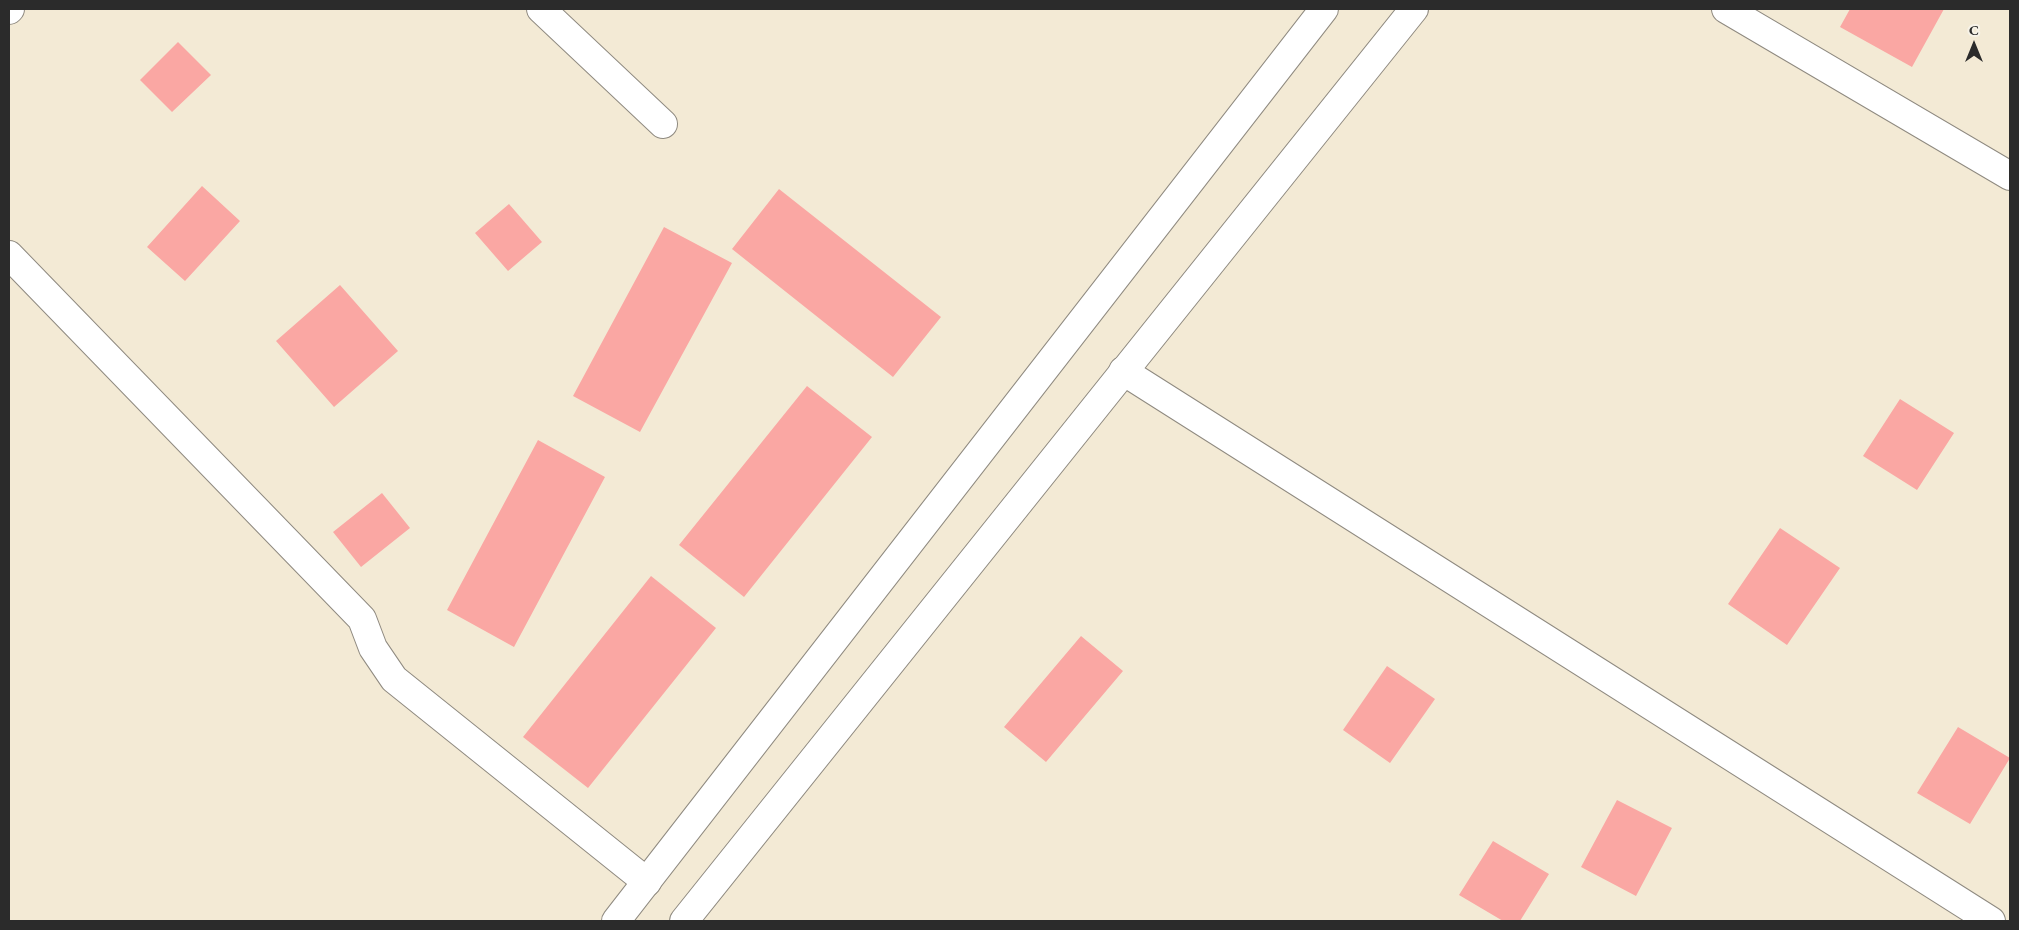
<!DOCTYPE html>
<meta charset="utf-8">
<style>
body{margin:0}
#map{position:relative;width:2019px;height:930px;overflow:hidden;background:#f3ead5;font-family:"EB Garamond",serif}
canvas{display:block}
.frame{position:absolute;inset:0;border:10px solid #2b2b2b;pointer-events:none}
.north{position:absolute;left:1949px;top:20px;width:50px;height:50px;-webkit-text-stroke:4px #f7f3e8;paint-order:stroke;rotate:0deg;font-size:14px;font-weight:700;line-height:20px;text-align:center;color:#2b2b2b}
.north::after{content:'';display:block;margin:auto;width:18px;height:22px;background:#2b2b2b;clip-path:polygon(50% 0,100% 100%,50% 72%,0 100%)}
</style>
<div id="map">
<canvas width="2019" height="930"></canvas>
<div class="frame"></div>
<div class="north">С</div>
</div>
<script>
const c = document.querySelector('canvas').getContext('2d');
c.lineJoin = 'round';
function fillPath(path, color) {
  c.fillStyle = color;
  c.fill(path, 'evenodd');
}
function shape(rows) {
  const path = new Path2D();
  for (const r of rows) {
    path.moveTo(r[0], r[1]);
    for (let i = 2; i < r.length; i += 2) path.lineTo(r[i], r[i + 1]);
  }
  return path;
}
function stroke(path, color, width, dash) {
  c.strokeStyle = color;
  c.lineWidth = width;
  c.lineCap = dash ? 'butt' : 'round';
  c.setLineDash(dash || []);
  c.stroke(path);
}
fillPath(shape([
 [1850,9,1944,9,1912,67,1840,27],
 [178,42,211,75,172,112,140,80],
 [202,186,240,221,185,281,147,247],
 [779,189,941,317,893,377,732,249],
 [509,204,542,242,508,271,475,233],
 [664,227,732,263,640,432,573,396],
 [340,285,398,351,334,407,276,341],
 [807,386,872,437,744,597,679,545],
 [1900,399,1954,433,1917,490,1863,456],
 [538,440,605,477,514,647,447,610],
 [382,493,410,528,361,567,333,532],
 [1780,528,1840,568,1787,645,1728,604],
 [651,576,716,628,588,788,523,737],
 [1081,636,1123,671,1046,762,1004,727],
 [1387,666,1435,699,1390,763,1343,730],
 [1958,727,2010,758,1970,824,1917,793],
 [1617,800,1672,828,1636,896,1581,867],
 [1493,841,1549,874,1520,921,1503,921,1459,895]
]), '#faa7a3');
const minor = shape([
 [541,9,663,124],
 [1726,9,2010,176],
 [9,10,10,9],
 [9,255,362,619,373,648,394,679,647,882],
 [1123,371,1991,921]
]);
const secondary = shape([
 [616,921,1324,9],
 [684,921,1414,9]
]);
stroke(minor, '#8f8a80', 30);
stroke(secondary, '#8f8a80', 30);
stroke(minor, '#fff', 28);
stroke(secondary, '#fff', 28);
</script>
